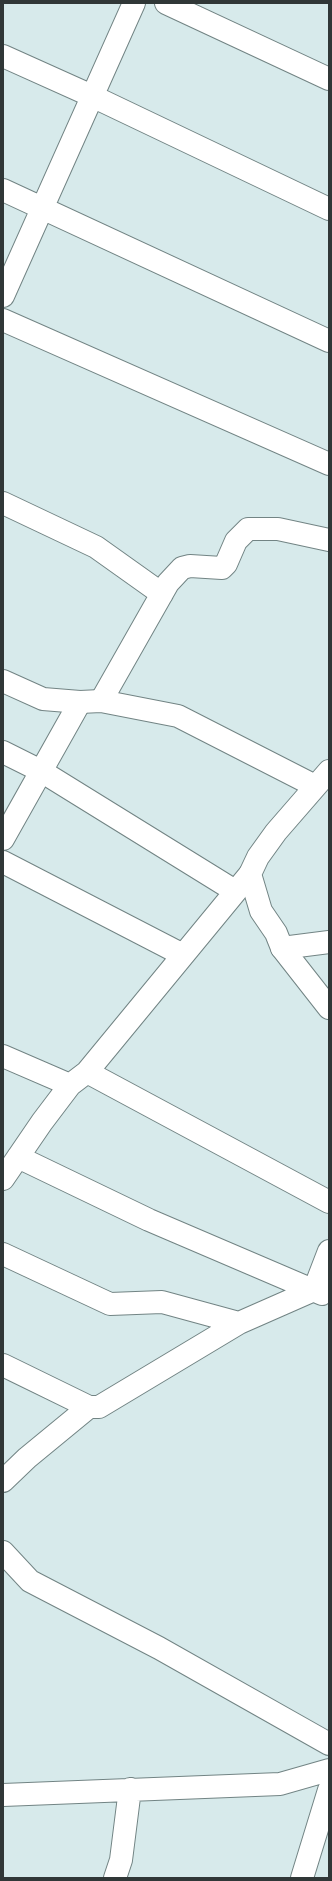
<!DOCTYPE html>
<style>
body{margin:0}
#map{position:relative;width:332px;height:1881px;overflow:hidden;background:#d7eaeb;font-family:"Asap Condensed",sans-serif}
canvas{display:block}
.frame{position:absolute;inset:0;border:4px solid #303737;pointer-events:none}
</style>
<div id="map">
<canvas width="332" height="1881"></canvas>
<div class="frame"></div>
</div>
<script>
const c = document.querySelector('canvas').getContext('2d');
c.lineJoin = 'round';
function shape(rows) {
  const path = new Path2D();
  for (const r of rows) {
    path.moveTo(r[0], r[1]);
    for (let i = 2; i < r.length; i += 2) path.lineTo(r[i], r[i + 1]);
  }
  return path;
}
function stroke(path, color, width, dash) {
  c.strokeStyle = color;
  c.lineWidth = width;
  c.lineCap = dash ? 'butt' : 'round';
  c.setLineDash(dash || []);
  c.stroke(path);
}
const minor = shape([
 [166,3,329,79],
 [3,56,92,96,329,209],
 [3,190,329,341],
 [3,296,134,3],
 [3,320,329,464],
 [3,503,96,547,162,594],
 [101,701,168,583,182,568,190,566,222,568,226,564,236,541,248,529,278,529,329,540],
 [3,752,41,771,235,891],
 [3,839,80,702],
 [3,862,183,955],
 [282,948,329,942],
 [3,1056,70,1085],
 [87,1072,329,1202],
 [18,1157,149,1220,322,1294],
 [3,1179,42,1122,70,1085,87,1072,250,874],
 [3,1254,110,1304,162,1302,239,1323],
 [314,1290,329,1251],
 [3,1365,89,1407,99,1407,239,1323,314,1290,329,1286],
 [3,1481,27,1458,89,1407],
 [3,1552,30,1581,159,1648,329,1744],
 [3,1795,280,1784,329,1770],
 [115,1878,121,1860,130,1789],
 [302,1878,329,1790]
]);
const tertiary = shape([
 [3,681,43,699,80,702,101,701,178,716,315,786],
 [329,771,276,832,258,857,250,874,261,911,276,933,282,948,329,1008]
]);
stroke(minor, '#728484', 24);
stroke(tertiary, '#728484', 24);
stroke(minor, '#fff', 22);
stroke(tertiary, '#fff', 22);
</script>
